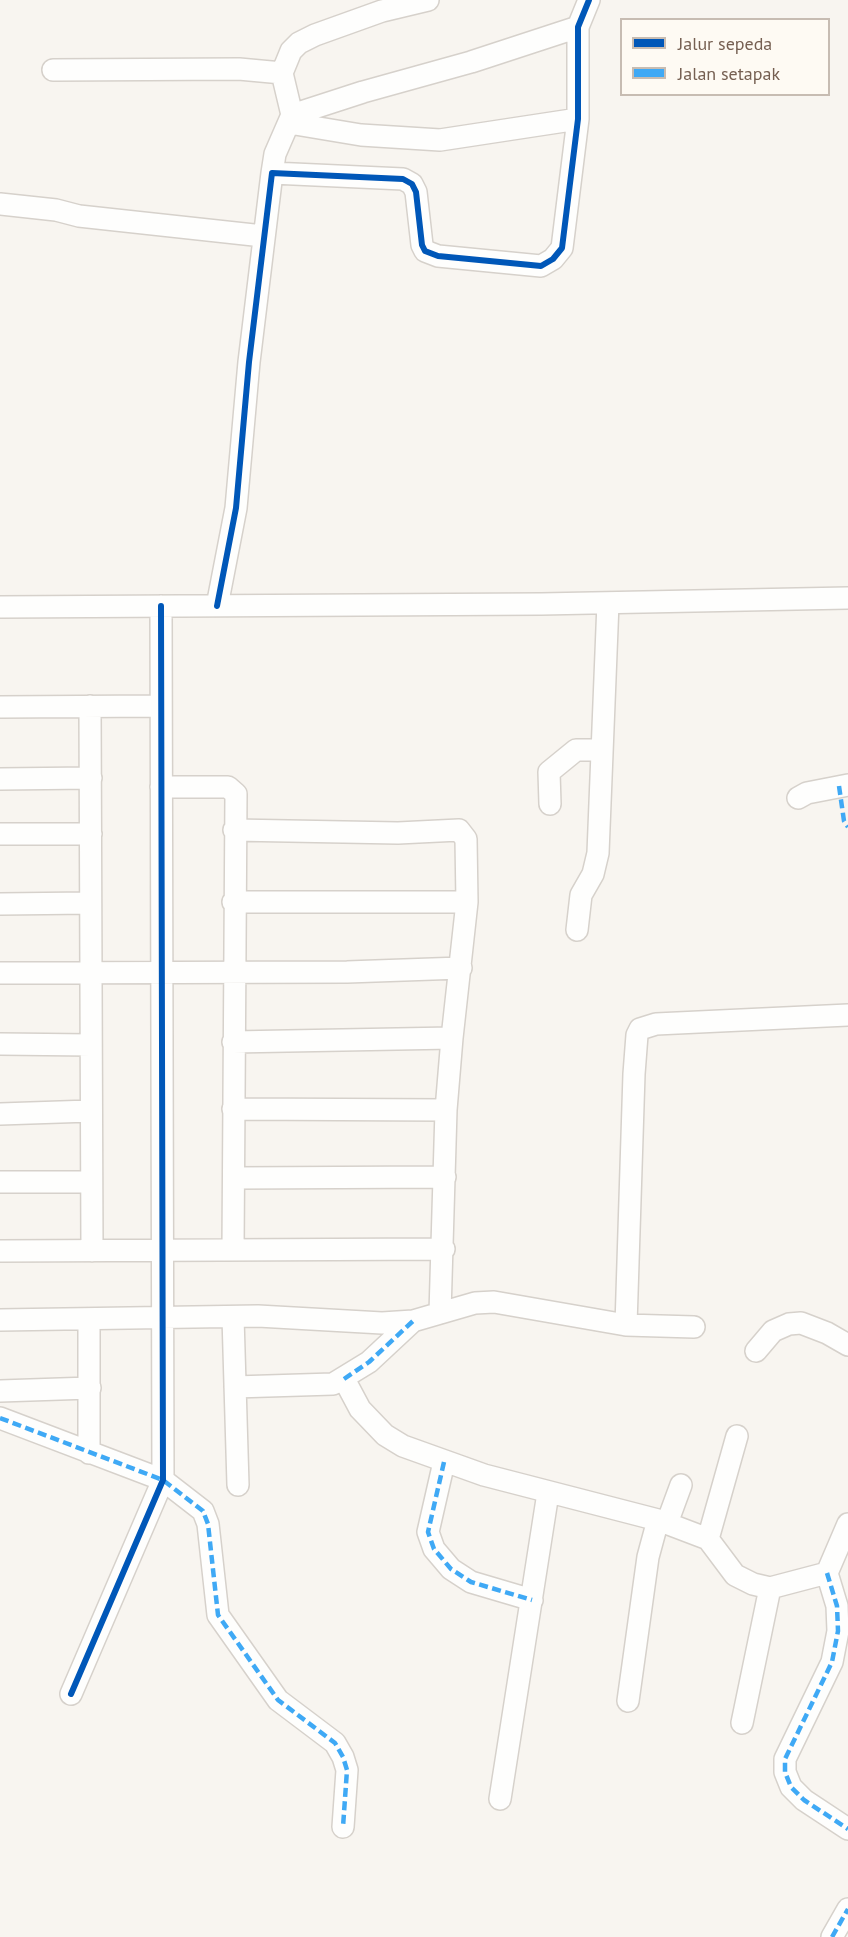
<!DOCTYPE html>
<style>
body{margin:0}
#map{position:relative;width:848px;height:1937px;overflow:hidden;background:#f8f5f0;font-family:"PT Sans",sans-serif}
canvas{display:block}
.legend{position:absolute;left:620px;top:18px;width:210px;height:78px;box-sizing:border-box;background:#fefaf3;border:2px solid #c7bcb2;margin:0;padding:8px 10px;list-style:none;font-size:18px;color:#755f51}
.legend li{display:flex;align-items:center;gap:12px;height:30px}
.legend b{width:30px;border:2px solid #c7bcb2}
</style>
<div id="map">
<canvas width="848" height="1937"></canvas>
<ul class="legend">
<li><b style="height:8px;background:#0057b8"></b>Jalur sepeda</li>
<li><b style="height:8px;background:#3fa9f5"></b>Jalan setapak</li>
</ul>
</div>
<script>
const c = document.querySelector('canvas').getContext('2d');
c.lineJoin = 'round';
function shape(rows) {
  const path = new Path2D();
  for (const r of rows) {
    path.moveTo(r[0], r[1]);
    for (let i = 2; i < r.length; i += 2) path.lineTo(r[i], r[i + 1]);
  }
  return path;
}
function stroke(path, color, width, dash) {
  c.strokeStyle = color;
  c.lineWidth = width;
  c.lineCap = dash ? 'butt' : 'round';
  c.setLineDash(dash || []);
  c.stroke(path);
}
const minor = shape([
 [53,70,239,69,282,73],
 [292,115,363,92,471,62,578,27],
 [289,123,361,135,440,140,578,119],
 [272,173,275,154,292,115,282,73,291,51,299,43,315,35,382,11,428,0],
 [0,204,56,210,79,216,263,236],
 [217,606,236,508,249,362,272,173,403,179,412,184,416,192,422,245,425,251,438,256,541,266,553,259,562,248,578,119,578,27,589,0],
 [0,607,541,604,848,598],
 [90,706,92,1251],
 [0,707,161,706],
 [0,779,91,778],
 [161,787,228,787,236,794,233,1250],
 [798,798,807,793,848,785],
 [550,804,549,772,576,750,600,750],
 [0,834,91,834],
 [233,902,467,902],
 [0,904,90,903],
 [577,930,581,895,593,874,598,853,608,603],
 [0,973,347,972,461,968],
 [233,1042,452,1038,467,902,466,839,459,830,398,833,234,830],
 [0,1044,91,1045],
 [233,1109,446,1110],
 [0,1114,90,1111],
 [234,1178,445,1177],
 [0,1182,90,1182],
 [0,1251,444,1249],
 [440,1313,446,1110,452,1038],
 [233,1317,238,1485],
 [89,1319,89,1453],
 [0,1320,258,1316,382,1323,413,1321,475,1303,494,1302,626,1325,694,1327],
 [626,1325,634,1074,637,1035,640,1029,656,1024,848,1015],
 [756,1351,773,1331,789,1324,801,1323,827,1333,848,1345],
 [344,1379,360,1409,385,1435,403,1446,484,1475,658,1520],
 [235,1387,333,1384,369,1362,413,1321],
 [0,1391,90,1388],
 [0,1418,163,1480,203,1511,208,1524,218,1615,278,1700,335,1743,343,1757,347,1770,343,1827],
 [444,1462,428,1532,434,1549,451,1569,471,1582,532,1600],
 [667,1523,681,1485],
 [848,1524,827,1573,837,1606,838,1631,832,1662,785,1759,785,1772,791,1787,804,1800,848,1829],
 [708,1539,737,1436],
 [71,1694,163,1480,161,606],
 [628,1701,648,1557,658,1520,708,1539,735,1575,753,1584,770,1588,827,1573],
 [742,1723,770,1588],
 [500,1799,548,1493],
 [832,1937,848,1909]
]);
stroke(minor, '#d6d1cb', 24);
stroke(minor, '#fefefd', 21);
stroke(shape([
 [839,786,844,821,848,827],
 [344,1379,369,1362,413,1321],
 [0,1418,163,1480,203,1511,208,1524,218,1615,278,1700,335,1743,343,1757,347,1770,343,1827],
 [444,1462,428,1532,434,1549,451,1569,471,1582,532,1600],
 [827,1573,837,1606,838,1631,832,1662,785,1759,785,1772,791,1787,804,1800,848,1829],
 [832,1937,848,1909]
]), '#3fa9f5', 4.5, [9, 4.5]);
stroke(shape([
 [217,606,236,508,249,362,272,173,403,179,412,184,416,192,422,245,425,251,438,256,541,266,553,259,562,248,578,119,578,27,589,0],
 [71,1694,163,1480,161,606]
]), '#0057b8', 6);
</script>
